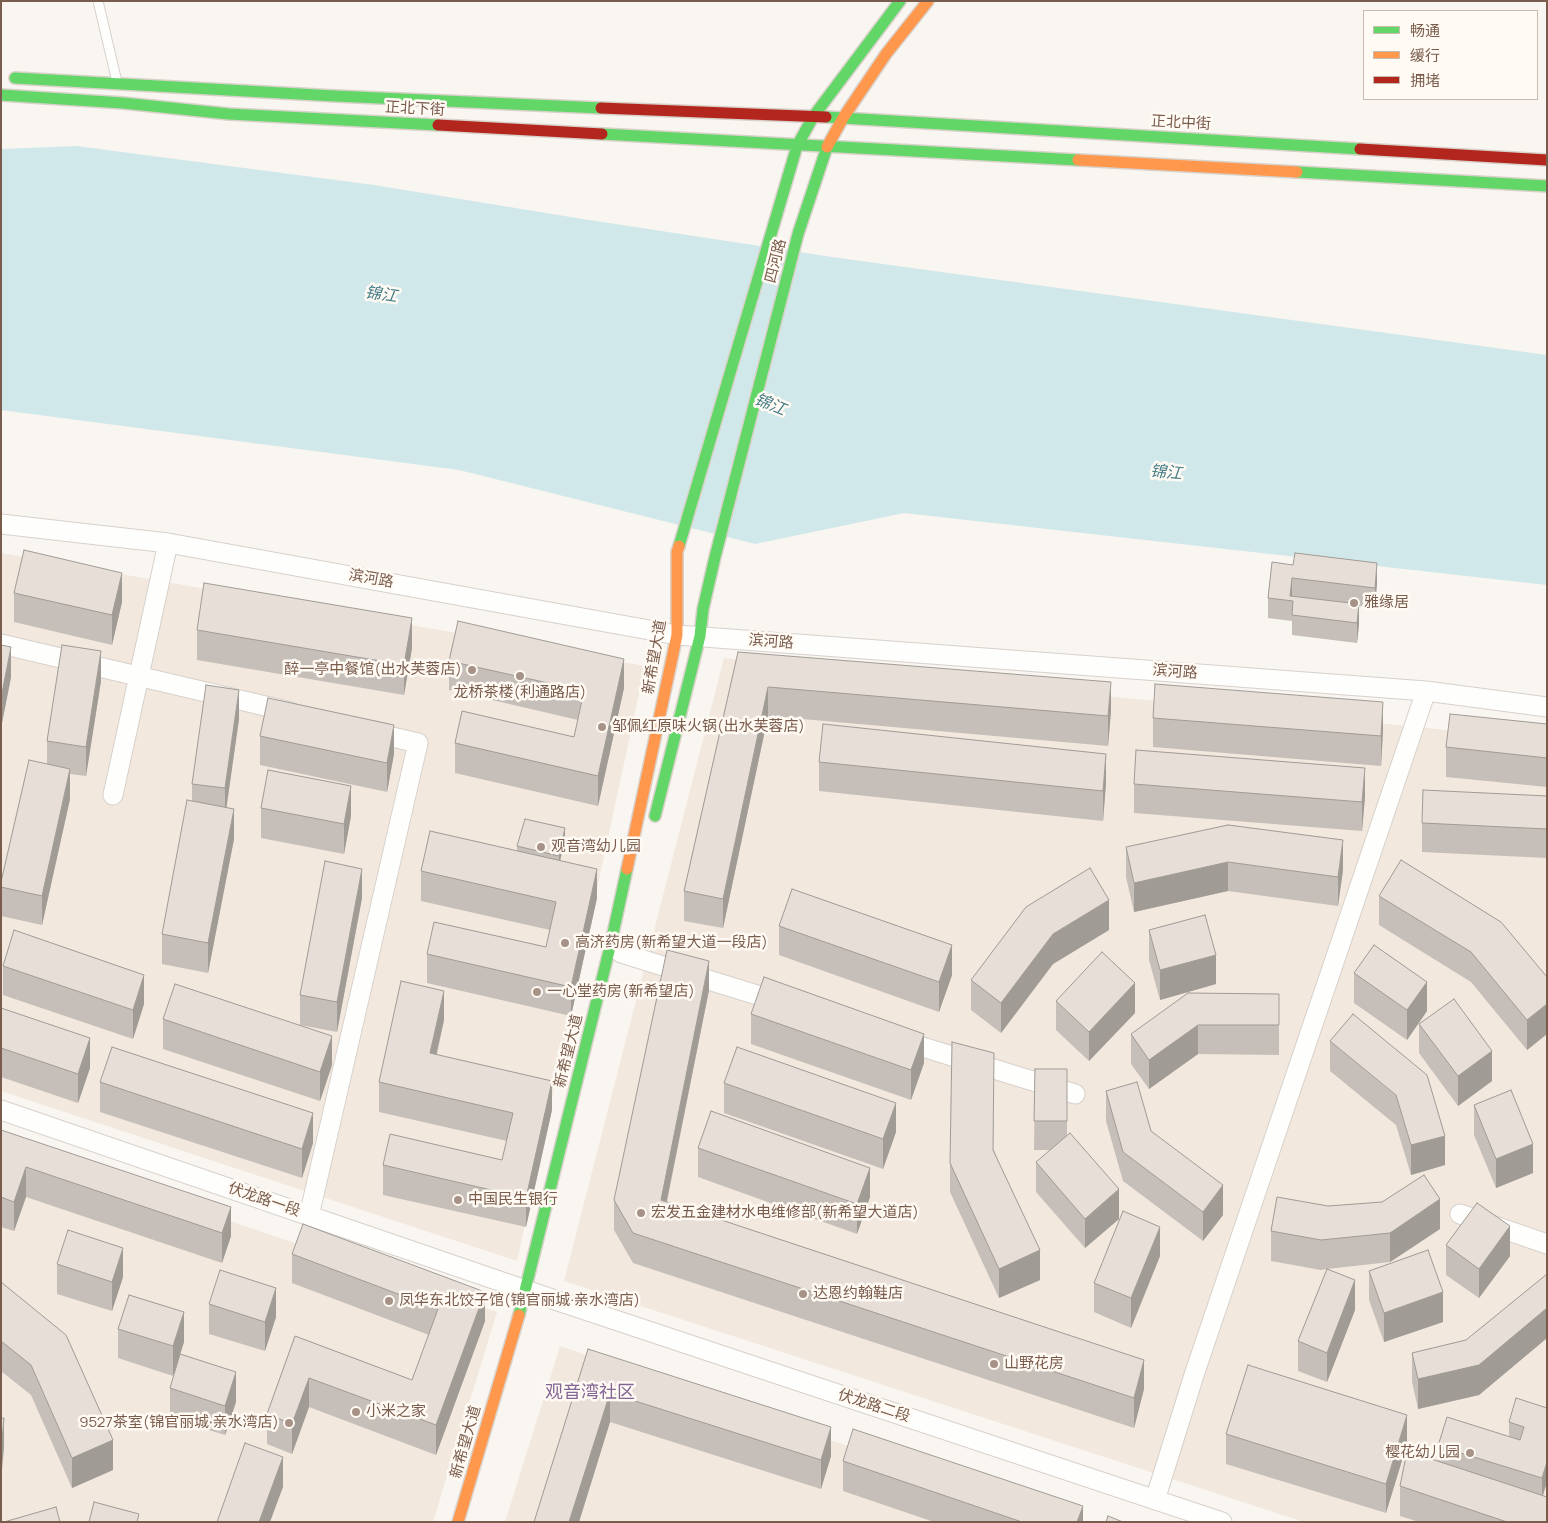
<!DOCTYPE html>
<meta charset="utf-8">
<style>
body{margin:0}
#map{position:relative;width:1548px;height:1523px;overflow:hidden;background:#f9f5f0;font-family:Manrope,"Noto Sans SC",sans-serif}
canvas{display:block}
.frame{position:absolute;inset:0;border:2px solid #7a5c4d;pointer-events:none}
.legend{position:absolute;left:1363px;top:10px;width:175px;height:90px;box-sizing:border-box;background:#fffaf3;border:1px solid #cabbb1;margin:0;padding:6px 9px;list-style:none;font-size:15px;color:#7a5c4d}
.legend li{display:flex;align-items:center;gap:10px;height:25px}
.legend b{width:25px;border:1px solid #cabbb1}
</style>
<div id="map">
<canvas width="1548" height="1523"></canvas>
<div class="frame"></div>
<ul class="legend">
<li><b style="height:6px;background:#63d668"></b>畅通</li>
<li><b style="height:6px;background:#ff974d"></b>缓行</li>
<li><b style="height:6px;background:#b3261e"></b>拥堵</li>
</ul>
</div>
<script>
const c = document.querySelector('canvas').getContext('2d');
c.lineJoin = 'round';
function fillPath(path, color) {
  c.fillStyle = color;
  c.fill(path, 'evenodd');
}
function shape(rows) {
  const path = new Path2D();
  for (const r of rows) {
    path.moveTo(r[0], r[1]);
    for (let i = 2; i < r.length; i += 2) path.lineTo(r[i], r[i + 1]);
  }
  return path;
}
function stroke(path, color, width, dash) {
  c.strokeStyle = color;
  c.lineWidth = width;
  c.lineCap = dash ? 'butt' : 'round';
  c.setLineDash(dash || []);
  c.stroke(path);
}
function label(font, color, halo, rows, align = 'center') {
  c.font = font + ' Manrope,"Noto Sans SC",sans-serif';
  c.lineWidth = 5;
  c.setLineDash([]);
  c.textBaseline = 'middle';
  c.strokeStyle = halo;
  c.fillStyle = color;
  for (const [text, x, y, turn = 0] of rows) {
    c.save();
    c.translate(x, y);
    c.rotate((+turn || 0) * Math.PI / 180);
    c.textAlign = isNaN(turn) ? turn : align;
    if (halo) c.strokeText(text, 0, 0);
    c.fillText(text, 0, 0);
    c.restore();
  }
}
fillPath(shape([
 [1,553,645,666,517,1261,1,1091],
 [724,658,1547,740,1547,1522,1304,1522,564,1281],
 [1,1143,497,1312,433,1522,1,1522],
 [560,1346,1066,1522,505,1522]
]), '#f2e8de');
fillPath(shape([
 [76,146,374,185,589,220,832,257,1547,355,1547,585,904,513,755,544,459,470,1,410,1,149]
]), '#d0e8ea');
const lane = shape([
 [98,1,117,82]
]);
const street = shape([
 [1,524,168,543,677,635,1426,691,1547,707],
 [1,644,291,712],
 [113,795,168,543],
 [621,953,783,1003],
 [900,1040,1075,1094],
 [1,1110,543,1296,1222,1522],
 [1460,1214,1547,1244],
 [309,1216,418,743,371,732],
 [1155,1500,1195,1372,1426,691]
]);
const fast = shape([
 [15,78,335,96,601,108],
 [1,95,123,103,229,114,438,125],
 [826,117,1360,149],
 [602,134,1078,160],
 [1297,172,1547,186],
 [679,546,797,146,813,117,900,1],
 [655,816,700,636,703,609,715,557,798,234,827,147],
 [519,1315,610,947,627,869]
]);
const slow = shape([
 [827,147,843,118,886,54,928,1],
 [1078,160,1297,172],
 [627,869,677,635,677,552,679,546],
 [458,1522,519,1315]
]);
const jam = shape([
 [601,108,826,117],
 [438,125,602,134],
 [1360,149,1547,160]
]);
stroke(lane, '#d7d1cb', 11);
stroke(street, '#d7d1cb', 21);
stroke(fast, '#d9d2cb', 14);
stroke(slow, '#d9d2cb', 14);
stroke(jam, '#d9d2cb', 14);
stroke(lane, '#fefefd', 9);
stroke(street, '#fefefd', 19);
stroke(fast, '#63d668', 11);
stroke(slow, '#ff974d', 11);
stroke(jam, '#b3261e', 11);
fillPath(shape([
 [1272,562,1377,583,1375,608,1359,606,1359,624,1357,643,1292,635,1292,621,1268,618,1268,598],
 [14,593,122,602,112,645,14,622],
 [197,630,412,648,404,695,197,660],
 [1,645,11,677,2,723,1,723],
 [738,652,1111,711,1108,746,768,716,723,928,684,921,684,891],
 [449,661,624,688,598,806,455,773,455,743,574,737,578,720,449,690],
 [101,681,86,776,70,774,70,799,42,925,1,916,1,882,47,764,47,741],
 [1153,718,1383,731,1381,766,1153,747],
 [239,719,226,808,234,839,208,973,162,964,162,934,192,801,192,784],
 [1547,724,1547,787,1446,777,1446,747],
 [260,736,394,754,387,792,260,765],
 [819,762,1106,783,1103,821,819,791],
 [1134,784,1365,797,1362,831,1134,813],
 [1547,796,1547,858,1422,852,1422,823],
 [261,808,351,816,344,854,261,838],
 [565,838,560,861,597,898,571,1016,427,983,427,954,546,947,550,930,421,901,421,871,517,851,517,846],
 [1126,847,1343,870,1338,906,1228,891,1134,912,1126,877],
 [1379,896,1547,977,1547,1034,1527,1050,1471,982,1379,925],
 [362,898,337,1032,300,1025,300,995],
 [779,926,952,975,939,1012,779,955],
 [1109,930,1053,964,1001,1033,971,1010,971,980],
 [1149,930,1216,984,1160,1000,1149,960],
 [3,966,144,1004,133,1039,3,995],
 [1354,973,1427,1011,1407,1040,1354,1003],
 [709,990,667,1202,1144,1389,1134,1428,633,1263,614,1230,614,1200],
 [1279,994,1279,1055,1198,1054,1149,1089,1131,1064,1131,1034],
 [1056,1001,1135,1013,1089,1061,1056,1030],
 [1,1008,90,1068,78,1103,1,1077],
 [751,1014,924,1063,911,1100,751,1044],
 [163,1019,332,1065,320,1101,163,1049],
 [444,1020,437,1054,552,1110,526,1227,383,1195,383,1165,502,1160,507,1141,379,1112,379,1082],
 [1419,1024,1492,1081,1458,1106,1419,1053],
 [1330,1041,1445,1136,1445,1165,1411,1175,1396,1125,1330,1071],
 [1035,1069,1067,1069,1067,1136,1119,1219,1085,1248,1036,1192,1036,1162,1051,1150,1034,1150],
 [100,1082,313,1143,302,1178,100,1112],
 [724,1083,896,1132,883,1169,724,1113],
 [1106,1091,1151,1131,1223,1215,1203,1241,1123,1181,1106,1121],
 [1474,1105,1533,1173,1496,1188,1474,1135],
 [1,1130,231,1236,222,1263,26,1197,14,1231,1,1227],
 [698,1148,870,1197,857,1234,698,1177],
 [994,1150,1040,1280,999,1298,950,1192,950,1163],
 [1440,1229,1390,1262,1327,1269,1355,1310,1327,1382,1298,1371,1298,1341,1327,1269,1321,1270,1271,1261,1271,1231],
 [1446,1245,1510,1256,1479,1298,1446,1275],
 [292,1254,485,1321,436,1455,309,1407,292,1454,267,1444,267,1414,295,1336,412,1380,429,1335,292,1283],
 [1160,1256,1131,1328,1094,1312,1094,1283],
 [57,1264,123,1277,112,1311,57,1294],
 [1369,1271,1443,1322,1384,1342,1369,1300],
 [1547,1274,1547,1338,1479,1395,1418,1409,1412,1382,1412,1353,1466,1340],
 [1,1282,113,1470,72,1488,31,1395,1,1371],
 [209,1304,276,1317,265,1351,209,1334],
 [118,1329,184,1342,173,1376,118,1358],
 [588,1349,831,1456,821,1489,610,1422,579,1522,534,1522],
 [170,1388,236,1402,225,1435,170,1418],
 [1547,1408,1547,1482,1543,1495,1547,1522,1419,1522,1400,1516,1400,1486,1438,1461,1438,1446,1509,1436,1509,1422],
 [1226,1434,1407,1444,1386,1513,1226,1464],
 [843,1461,1083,1522,934,1522,843,1491]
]), '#c6bfb9');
fillPath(shape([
 [1377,563,1377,583,1375,608,1375,588],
 [122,573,122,602,112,645,112,615],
 [1292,578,1292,598,1290,596],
 [1359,604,1359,624,1357,643,1357,623],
 [412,618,412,648,404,695,404,665],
 [11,647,11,677,2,723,2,693],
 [101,651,101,681,86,776,86,747],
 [624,659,624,688,598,806,598,776],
 [1111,682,1111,711,1108,746,1108,716],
 [768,687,768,716,723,928,723,899],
 [239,690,239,719,225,818,225,788],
 [1383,702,1383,731,1381,766,1381,736],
 [394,725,394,754,387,792,387,763],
 [1106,754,1106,783,1103,821,1103,791],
 [1365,768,1365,797,1362,831,1362,802],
 [70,769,70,799,42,925,42,896],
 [351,786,351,816,344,854,344,824],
 [234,809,234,839,208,973,208,943],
 [565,828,565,838,559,866,559,856],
 [1343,840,1343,870,1338,906,1338,877],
 [1228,862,1228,891,1134,912,1134,883],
 [362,869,362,898,337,1032,337,1002],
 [597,869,597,898,571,1016,571,987],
 [1109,900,1109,930,1053,964,1001,1033,1001,1003,1053,934],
 [952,945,952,975,939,1012,939,982],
 [1216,955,1216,984,1160,1000,1160,970],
 [709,961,709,990,661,1229,661,1200],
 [144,975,144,1004,133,1039,133,1010],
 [1427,982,1427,1011,1407,1040,1407,1010],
 [1135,983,1135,1013,1089,1061,1089,1032],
 [444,991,444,1020,430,1082,430,1053],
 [1547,1004,1547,1034,1527,1050,1527,1020],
 [1198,1025,1198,1054,1149,1089,1149,1060],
 [924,1034,924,1063,911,1100,911,1070],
 [332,1036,332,1065,320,1101,320,1072],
 [90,1038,90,1068,78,1103,78,1074],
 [1492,1051,1492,1081,1458,1106,1458,1076],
 [552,1081,552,1110,526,1227,526,1198],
 [896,1103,896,1132,883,1169,883,1139],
 [313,1113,313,1143,302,1178,302,1149],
 [1445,1136,1445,1165,1411,1175,1411,1145],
 [1533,1144,1533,1173,1496,1188,1496,1159],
 [26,1167,26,1197,14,1231,14,1202],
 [870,1168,870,1197,857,1234,857,1204],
 [1223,1185,1223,1215,1203,1241,1203,1212],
 [1119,1189,1119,1219,1085,1248,1085,1219],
 [1440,1199,1440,1229,1390,1262,1390,1233],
 [231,1207,231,1236,222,1263,222,1233],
 [1510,1226,1510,1256,1479,1298,1479,1269],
 [1160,1227,1160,1256,1131,1328,1131,1298],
 [123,1248,123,1277,112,1311,112,1282],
 [1040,1250,1040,1280,999,1298,999,1269],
 [1355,1280,1355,1310,1327,1382,1327,1353],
 [276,1288,276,1317,265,1351,265,1322],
 [485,1292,485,1321,436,1455,436,1425],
 [1443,1292,1443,1322,1384,1342,1384,1313],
 [1547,1308,1547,1338,1479,1395,1418,1409,1418,1379],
 [184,1312,184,1342,173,1376,173,1346],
 [1144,1360,1144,1389,1134,1428,1134,1398],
 [236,1372,236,1402,225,1435,225,1406],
 [309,1378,309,1407,292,1454,292,1424],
 [610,1393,610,1422,579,1522,569,1522],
 [1407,1415,1407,1444,1386,1513,1386,1484],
 [4,1418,4,1448,1,1480,1,1451],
 [831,1427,831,1456,821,1489,821,1460],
 [113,1440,113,1470,72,1488,72,1458],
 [283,1457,283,1487,270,1522,259,1522],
 [1547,1462,1547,1482,1542,1498,1542,1478],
 [1083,1506,1083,1522,1077,1522]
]), '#a19b96');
const building = shape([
 [24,550,122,573,112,615,14,593,24,550],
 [1295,553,1377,563,1375,588,1292,578,1290,596,1359,604,1357,623,1292,615,1293,601,1268,598,1272,562,1293,565,1295,553],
 [204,583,412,618,404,665,197,630,204,583],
 [458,621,624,659,598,776,455,743,462,711,574,737,584,691,449,661,458,621],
 [1,645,11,647,2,693,1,693,1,645],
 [62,645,101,651,86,747,47,741,62,645],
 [738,652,1111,682,1108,716,768,687,723,899,684,891,738,652],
 [1155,684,1383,702,1381,736,1153,718,1155,684],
 [206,685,239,690,225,788,192,784,206,685],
 [268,698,394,725,387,763,260,736,268,698],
 [1450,714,1547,724,1547,758,1446,747,1450,714],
 [823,724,1106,754,1103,791,819,762,823,724],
 [1136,750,1365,768,1362,802,1134,784,1136,750],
 [29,760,70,769,42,896,1,887,1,882,29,760],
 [268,770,351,786,344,824,261,808,268,770],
 [1423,790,1547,796,1547,829,1422,823,1423,790],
 [187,800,234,809,208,943,162,934,187,800],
 [525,819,565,828,559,856,517,846,525,819],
 [1228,825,1343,840,1338,877,1228,862,1134,883,1126,847,1228,825],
 [430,831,597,869,571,987,427,954,434,922,546,947,556,902,421,871,430,831],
 [1401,860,1501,922,1547,977,1547,1004,1527,1020,1471,952,1379,896,1401,860],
 [325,861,362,869,337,1002,300,995,325,861],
 [1090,868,1109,900,1053,934,1001,1003,971,980,1026,907,1090,868],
 [792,889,952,945,939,982,779,926,792,889],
 [1205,915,1216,955,1160,970,1149,930,1205,915],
 [14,930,144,975,133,1010,3,966,14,930],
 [1374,945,1427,982,1407,1010,1354,973,1374,945],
 [667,950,709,961,661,1200,1144,1360,1134,1398,633,1233,614,1200,667,950],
 [1102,952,1135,983,1089,1032,1056,1001,1102,952],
 [764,977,924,1034,911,1070,751,1014,764,977],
 [401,981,444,991,430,1053,552,1081,526,1198,383,1165,390,1134,502,1160,513,1113,379,1082,401,981],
 [175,984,332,1036,320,1072,163,1019,175,984],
 [1188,993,1279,994,1279,1025,1198,1025,1149,1060,1131,1034,1188,993],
 [1454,999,1492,1051,1458,1076,1419,1024,1454,999],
 [1,1008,90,1038,78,1074,1,1048,1,1008],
 [1353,1014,1427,1075,1445,1136,1411,1145,1396,1095,1330,1041,1353,1014],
 [952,1042,994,1053,993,1150,1040,1250,999,1269,950,1163,952,1042],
 [112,1047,313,1113,302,1149,100,1082,112,1047],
 [737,1047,896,1103,883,1139,724,1083,737,1047],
 [1035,1069,1067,1069,1067,1121,1034,1121,1035,1069],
 [1137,1082,1151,1131,1223,1185,1203,1212,1123,1152,1106,1091,1137,1082],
 [1511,1090,1533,1144,1496,1159,1474,1105,1511,1090],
 [711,1111,870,1168,857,1204,698,1148,711,1111],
 [1,1130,231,1207,222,1233,26,1167,14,1202,1,1197,1,1130],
 [1070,1133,1119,1189,1085,1219,1036,1162,1070,1133],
 [1424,1175,1440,1199,1390,1233,1321,1240,1271,1231,1277,1197,1328,1206,1382,1202,1424,1175],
 [1477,1203,1510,1226,1479,1269,1446,1245,1477,1203],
 [1123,1211,1160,1227,1131,1298,1094,1283,1123,1211],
 [303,1224,485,1292,436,1425,309,1378,292,1424,267,1414,295,1336,412,1380,438,1309,292,1254,303,1224],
 [68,1230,123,1248,112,1282,57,1264,68,1230],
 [1428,1250,1443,1292,1384,1313,1369,1271,1428,1250],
 [1327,1269,1355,1280,1327,1353,1298,1341,1327,1269],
 [220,1270,276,1288,265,1322,209,1304,220,1270],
 [1547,1274,1547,1308,1479,1365,1418,1379,1412,1353,1466,1340,1547,1274],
 [1,1282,66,1335,113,1440,72,1458,31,1365,1,1341,1,1282],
 [129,1295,184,1312,173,1346,118,1329,129,1295],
 [588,1349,831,1427,821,1460,610,1393,569,1522,534,1522,588,1349],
 [180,1354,236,1372,225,1406,170,1388,180,1354],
 [1248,1365,1407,1415,1386,1484,1226,1434,1248,1365],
 [1516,1398,1547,1408,1547,1462,1542,1478,1438,1446,1447,1417,1520,1440,1524,1427,1509,1422,1516,1398],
 [1,1418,4,1418,1,1451,1,1418],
 [853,1429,1083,1506,1077,1522,1022,1522,843,1461,853,1429],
 [245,1443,283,1457,259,1522,217,1522,245,1443],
 [1407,1451,1547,1497,1547,1522,1507,1522,1400,1486,1407,1451],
 [94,1502,139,1514,137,1522,89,1522,94,1502],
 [56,1507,60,1522,4,1522,56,1507],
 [1108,1516,1123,1522,1106,1522,1108,1516]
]);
fillPath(building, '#e6ded7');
stroke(building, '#a19b96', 1);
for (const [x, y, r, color] of [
 [1354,603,5,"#a69286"],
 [472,670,5,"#a69286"],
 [520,676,5,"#a69286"],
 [602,727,5,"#a69286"],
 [541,847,5,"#a69286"],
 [565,943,5,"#a69286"],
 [537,992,5,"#a69286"],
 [458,1200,5,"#a69286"],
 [641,1213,5,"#a69286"],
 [803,1294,5,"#a69286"],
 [389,1301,5,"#a69286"],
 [994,1364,5,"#a69286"],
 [356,1412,5,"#a69286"],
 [289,1423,5,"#a69286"],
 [1470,1453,5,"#a69286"]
]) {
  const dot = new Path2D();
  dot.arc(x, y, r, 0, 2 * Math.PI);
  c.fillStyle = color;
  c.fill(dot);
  stroke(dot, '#fffaf3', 2);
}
label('15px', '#7a5c4d', '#fffaf3', [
 ["正北下街",415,109,3],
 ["正北中街",1181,123,3],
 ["四河路",776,261,-76],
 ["滨河路",371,579,10],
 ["滨河路",771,642,4],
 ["新希望大道",655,657,-80],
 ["滨河路",1175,672,4],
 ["新希望大道",569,1051,-76],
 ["伏龙路一段",264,1200,19],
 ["伏龙路二段",874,1406,18],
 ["新希望大道",466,1442,-74]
]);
label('15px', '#7a5c4d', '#fffaf3', [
 ["雅缘居",1364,603],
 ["醉一亭中餐馆(出水芙蓉店)",462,670,"right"],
 ["龙桥茶楼(利通路店)",520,693,"center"],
 ["邹佩红原味火锅(出水芙蓉店)",612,727],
 ["观音湾幼儿园",551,847],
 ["高济药房(新希望大道一段店)",575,943],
 ["一心堂药房(新希望店)",547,992],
 ["中国民生银行",468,1200],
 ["宏发五金建材水电维修部(新希望大道店)",651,1213],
 ["达恩约翰鞋店",813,1294],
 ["凤华东北饺子馆(锦官丽城·亲水湾店)",399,1301],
 ["山野花房",1004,1364],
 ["小米之家",366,1412],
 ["9527茶室(锦官丽城·亲水湾店)",279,1423,"right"],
 ["樱花幼儿园",1460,1453,"right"]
], 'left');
label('italic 16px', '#437c86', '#fffaf3', [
 ["锦江",381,295,8],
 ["锦江",770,405,22],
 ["锦江",1166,473,5]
]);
label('18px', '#846695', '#fffaf3', [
 ["观音湾社区",590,1393]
]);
</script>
